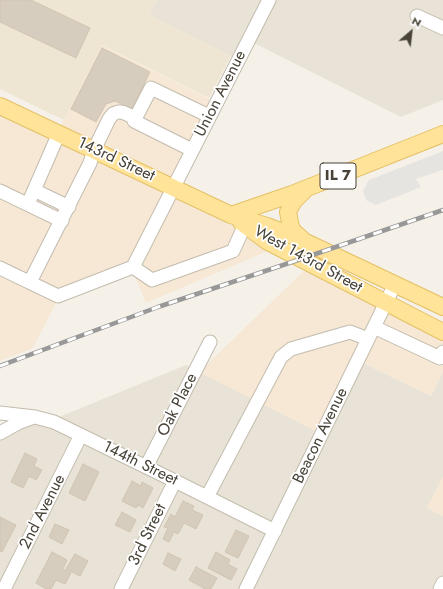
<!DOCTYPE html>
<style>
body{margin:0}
#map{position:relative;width:443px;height:589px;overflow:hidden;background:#f5f1e9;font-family:Jost,sans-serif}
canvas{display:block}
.north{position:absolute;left:391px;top:12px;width:40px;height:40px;-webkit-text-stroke:3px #fff;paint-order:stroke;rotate:28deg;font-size:11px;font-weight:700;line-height:16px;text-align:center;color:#484237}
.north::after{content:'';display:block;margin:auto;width:14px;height:18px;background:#484237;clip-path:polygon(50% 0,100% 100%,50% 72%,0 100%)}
</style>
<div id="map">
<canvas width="443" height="589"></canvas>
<div class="north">N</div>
</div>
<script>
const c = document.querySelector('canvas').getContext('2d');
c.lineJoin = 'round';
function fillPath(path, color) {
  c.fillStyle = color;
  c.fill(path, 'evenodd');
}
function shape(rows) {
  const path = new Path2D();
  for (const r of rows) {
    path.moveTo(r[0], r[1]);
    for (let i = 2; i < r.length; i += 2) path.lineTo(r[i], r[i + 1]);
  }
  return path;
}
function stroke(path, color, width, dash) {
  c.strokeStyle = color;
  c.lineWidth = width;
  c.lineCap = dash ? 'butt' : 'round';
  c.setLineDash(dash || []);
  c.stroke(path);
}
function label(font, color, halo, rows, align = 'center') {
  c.font = font + ' Jost,sans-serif';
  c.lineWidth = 3.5;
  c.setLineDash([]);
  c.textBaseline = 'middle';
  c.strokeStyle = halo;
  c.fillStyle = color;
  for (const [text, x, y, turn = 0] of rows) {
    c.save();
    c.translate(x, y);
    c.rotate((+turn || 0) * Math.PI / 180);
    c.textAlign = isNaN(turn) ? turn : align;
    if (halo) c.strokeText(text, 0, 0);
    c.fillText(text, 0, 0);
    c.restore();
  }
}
fillPath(shape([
 [157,0,266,0,236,59,149,15],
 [271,0,443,0,443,100,401,117,250,41],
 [359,361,431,396,443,372,443,477,427,508,443,516,443,589,248,589],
 [186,365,320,433,273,527,54,419],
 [28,424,51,425,269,533,241,589,0,589,0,438]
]), '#e9e3d7');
fillPath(shape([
 [102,45,215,102,172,186,58,131],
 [0,108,170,189,131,265,58,295,33,282,64,220,0,189],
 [173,191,229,218,275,248,146,303,133,272],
 [0,192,60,221,30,280,0,266],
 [309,266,383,304,320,433,199,372],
 [0,271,58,299,33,348,0,361],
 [386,305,443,334,443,372,431,396,359,361],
 [443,477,443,516,427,508]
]), '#f6e8d5');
fillPath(shape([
 [0,0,157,0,149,15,231,56,209,98,102,45,64,120,0,89]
]), '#eee6d3');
fillPath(shape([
 [443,151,443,170,416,179,421,187,376,205,366,200,363,191,369,180]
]), '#e6e4e1');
const building = shape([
 [0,0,31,0,90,28,76,58,0,22,0,0],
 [102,48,150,72,132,109,115,101,106,104,96,122,71,109,102,48],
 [25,453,37,459,34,466,42,470,36,480,29,476,23,488,11,482,25,453],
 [83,464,99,472,85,501,69,493,83,464],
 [132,481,141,486,142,482,153,488,143,508,138,505,136,508,122,501,132,481],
 [183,501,194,506,192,510,203,515,196,529,184,523,178,534,174,532,169,542,163,539,168,528,164,527,171,514,175,517,183,501],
 [122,512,136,520,130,532,115,525,122,512],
 [0,517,16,525,2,552,0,551,0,517],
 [55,524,69,530,62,544,49,537,55,524],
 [236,530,249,536,238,558,225,552,236,530],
 [52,552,67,560,63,569,71,573,65,584,56,580,51,589,46,589,36,583,52,552],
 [216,552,230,560,228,564,237,569,231,580,208,568,216,552],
 [168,553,181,559,175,571,163,564,168,553],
 [75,554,88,561,80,576,66,569,75,554],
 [196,567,217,578,211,589,205,589,189,580,196,567]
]);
fillPath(building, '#d6cdbe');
stroke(building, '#d1c5b1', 1);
const minor = shape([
 [417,16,443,28],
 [192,150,134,121,151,88,209,116],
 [34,190,69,207],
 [0,191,62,221],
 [28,204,59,133],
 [133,267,152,280,233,251,247,220],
 [0,268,58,296,133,267,269,0],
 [30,282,90,163,94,150,109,119,113,114,118,112,122,112,136,118],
 [374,327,440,358,443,352],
 [0,413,35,417,54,422,175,481,275,531],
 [0,433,18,423,34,417],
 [146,467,210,342],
 [207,497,281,357,291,349,350,332,368,339],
 [4,589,81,435],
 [121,589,175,481],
 [246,589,395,284],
 [440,589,443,583]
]);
const major = shape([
 [0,106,231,215,267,226,293,236,443,307],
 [231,215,292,194,443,134],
 [241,222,268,242,443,332],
 [302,239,293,231,291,227,288,212,293,202,304,191]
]);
stroke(minor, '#c3bcae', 15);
stroke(major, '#e5c167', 18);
stroke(minor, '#fff', 13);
stroke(major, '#fee398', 16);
const rail = shape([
 [0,366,158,307,301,259,443,210]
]);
stroke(rail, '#989898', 4.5);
stroke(rail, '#fff', 3, [9]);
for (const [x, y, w] of [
 [338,176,36]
]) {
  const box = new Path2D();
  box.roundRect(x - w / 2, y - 13, w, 26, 3);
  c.fillStyle = '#fff';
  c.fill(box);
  stroke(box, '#484237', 1);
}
label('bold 15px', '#484237', null, [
 ["IL 7",338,176]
]);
label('16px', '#484237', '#fff', [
 ["Union Avenue",221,94,-63],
 ["143rd Street",116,160,25],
 ["West 143rd Street",308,260,29],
 ["Oak Place",178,405,-63],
 ["Beacon Avenue",321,436,-64],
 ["144th Street",140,464,26],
 ["2nd Avenue",43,512,-63],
 ["3rd Street",148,535,-64]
]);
</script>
